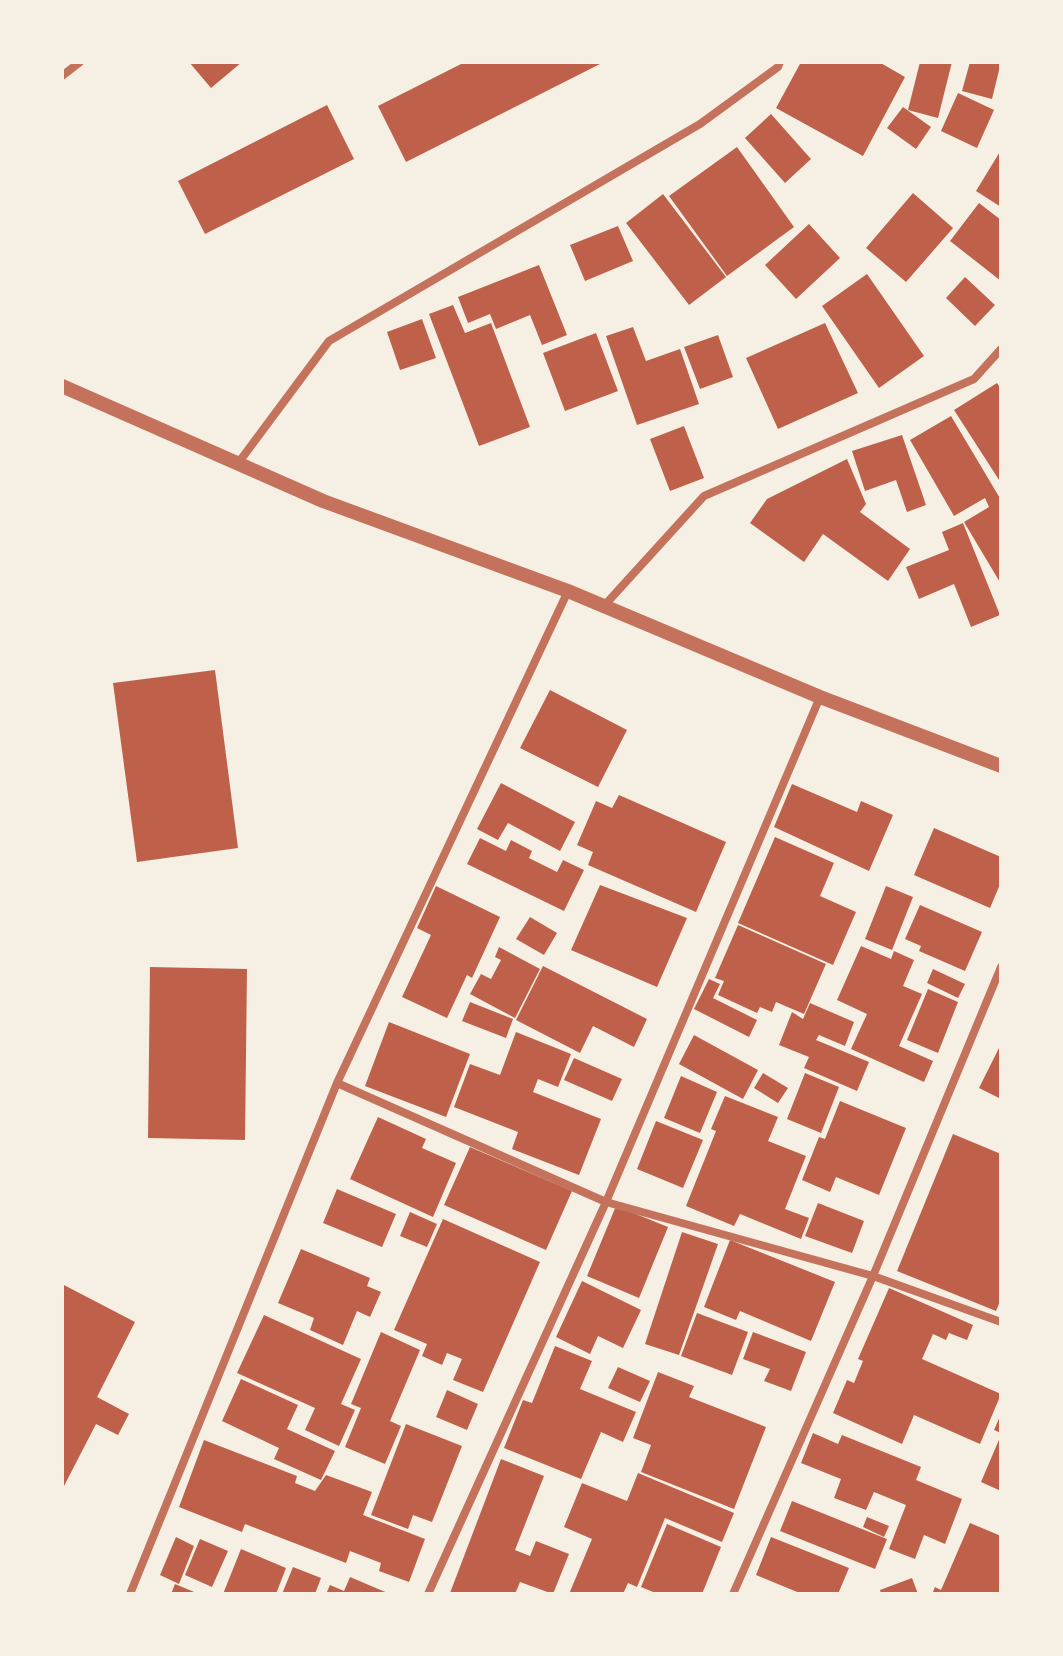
<!DOCTYPE html>
<style>
body{margin:0}
#map{position:relative;width:1063px;height:1656px;overflow:hidden;background:#f6efe4;font-family:Signika,sans-serif}
canvas{display:block}
.frame{position:absolute;inset:0;border:64px solid #f6efe4;pointer-events:none}
</style>
<div id="map">
<canvas width="1063" height="1656"></canvas>
<div class="frame"></div>
</div>
<script>
const c = document.querySelector('canvas').getContext('2d');
c.lineJoin = 'round';
function fillPath(path, color) {
  c.fillStyle = color;
  c.fill(path, 'evenodd');
}
function shape(rows) {
  const path = new Path2D();
  for (const r of rows) {
    path.moveTo(r[0], r[1]);
    for (let i = 2; i < r.length; i += 2) path.lineTo(r[i], r[i + 1]);
  }
  return path;
}
function stroke(path, color, width, dash) {
  c.strokeStyle = color;
  c.lineWidth = width;
  c.lineCap = dash ? 'butt' : 'round';
  c.setLineDash(dash || []);
  c.stroke(path);
}
fillPath(shape([
 [189,62,242,62,211,88],
 [465,62,604,62,406,162,378,106],
 [801,62,879,62,905,77,863,156,776,108],
 [920,62,952,62,938,118,908,110],
 [970,62,1001,62,992,99,962,91],
 [958,93,994,110,977,148,941,131],
 [327,105,354,159,205,234,178,181],
 [903,107,931,127,916,149,887,128],
 [771,114,811,159,785,183,745,138],
 [737,147,794,227,727,276,669,196],
 [1001,150,1001,207,976,191],
 [913,193,953,228,906,282,866,248],
 [663,194,726,277,689,305,626,223],
 [979,203,1001,220,1001,281,950,241],
 [809,224,840,258,796,299,765,265],
 [618,226,633,261,585,281,570,245],
 [539,265,567,335,542,345,530,315,496,329,490,314,468,323,458,297],
 [867,274,924,356,879,388,822,306],
 [965,277,995,305,975,326,946,298],
 [453,305,465,333,491,323,530,427,479,446,429,314],
 [422,319,436,358,400,370,387,332],
 [825,323,858,393,778,429,746,358],
 [633,327,646,361,680,349,699,404,637,425,606,336],
 [596,333,618,391,565,411,543,353],
 [718,335,733,377,700,389,684,347],
 [997,383,1001,389,1001,483,954,410],
 [951,416,1001,500,1001,584,964,522,989,507,985,498,954,516,910,440],
 [684,426,704,478,670,491,650,439],
 [902,435,926,505,907,512,896,480,865,491,852,451],
 [847,459,866,504,860,512,910,549,888,581,823,534,804,562,750,523,767,499],
 [963,523,1000,615,971,627,954,584,919,599,906,567,949,550,942,532],
 [215,670,238,848,137,862,113,683],
 [550,690,627,730,598,787,520,748],
 [501,783,575,822,560,851,508,823,498,840,477,829],
 [792,784,857,812,861,801,893,815,869,871,774,827],
 [619,795,726,842,696,912,588,865,593,852,577,845,596,801,612,808],
 [934,828,1001,857,1001,882,990,908,914,875],
 [775,837,834,863,820,896,856,912,833,965,738,923],
 [480,838,506,851,511,840,532,851,529,858,557,872,563,860,584,870,564,911,467,864],
 [600,885,687,918,657,987,571,950],
 [436,886,500,917,472,978,467,975,447,1018,402,997,431,935,417,928],
 [886,886,913,897,892,950,865,939],
 [920,905,982,932,965,971,919,951,921,946,905,939],
 [530,917,557,933,544,955,516,939],
 [738,925,826,964,804,1014,776,1002,772,1012,760,1007,757,1013,718,995,724,981,715,978],
 [861,946,891,959,894,951,914,960,903,986,922,994,899,1046,933,1061,924,1082,851,1049,867,1014,837,1000],
 [499,947,540,969,515,1018,470,994,481,974,491,979,501,960,495,957],
 [543,966,647,1019,634,1047,593,1026,580,1053,516,1020],
 [150,967,247,969,245,1140,148,1138],
 [933,969,965,984,958,998,927,983],
 [709,979,720,984,713,998,757,1020,749,1037,694,1009],
 [928,989,958,1002,938,1053,907,1040],
 [470,1002,513,1019,506,1038,462,1021],
 [810,1003,854,1022,845,1046,819,1035,816,1040,869,1062,857,1091,804,1068,809,1057,779,1045,792,1012,803,1019],
 [389,1022,470,1054,446,1117,365,1086],
 [516,1032,571,1054,558,1087,538,1079,533,1092,601,1119,579,1175,512,1149,518,1132,454,1107,470,1064,500,1075],
 [694,1035,758,1070,743,1099,679,1064],
 [1001,1044,1001,1099,979,1088],
 [574,1058,622,1079,612,1101,564,1080],
 [763,1073,788,1088,778,1103,754,1088],
 [805,1073,839,1087,821,1133,787,1119],
 [681,1076,717,1092,700,1133,664,1118],
 [725,1096,778,1117,768,1141,806,1156,785,1209,809,1218,801,1239,740,1214,734,1226,686,1206,716,1131,711,1129],
 [840,1101,906,1128,879,1195,836,1177,830,1192,802,1180,819,1137,825,1139],
 [378,1117,426,1139,422,1148,456,1163,433,1217,350,1179],
 [656,1121,703,1140,683,1188,637,1169],
 [953,1134,1001,1154,1001,1299,996,1311,897,1271],
 [470,1147,572,1191,546,1250,444,1205],
 [337,1189,396,1214,382,1247,323,1223],
 [818,1203,864,1221,852,1253,805,1236],
 [616,1206,668,1227,639,1298,587,1276],
 [410,1212,437,1224,427,1247,400,1236],
 [443,1219,540,1262,483,1392,453,1380,462,1359,447,1353,442,1365,422,1356,427,1344,394,1330],
 [682,1232,718,1244,679,1355,645,1344],
 [730,1240,835,1282,811,1341,740,1311,736,1320,704,1307],
 [301,1249,370,1278,367,1286,381,1292,370,1317,357,1311,343,1345,310,1330,314,1318,278,1303],
 [582,1281,641,1310,623,1348,598,1336,590,1354,556,1337],
 [62,1284,135,1322,97,1397,129,1414,118,1435,96,1424,64,1486],
 [889,1288,973,1325,967,1340,949,1333,946,1340,933,1334,922,1359,1001,1394,980,1444,914,1415,902,1444,833,1413,847,1380,854,1383,863,1361,858,1359],
 [697,1313,748,1332,732,1375,681,1356],
 [264,1315,361,1359,341,1404,355,1410,339,1446,305,1430,315,1408,237,1373],
 [381,1332,420,1350,390,1421,401,1426,385,1464,345,1447,361,1408,351,1404],
 [753,1332,806,1352,791,1391,764,1381,770,1369,743,1359],
 [555,1346,592,1361,580,1389,636,1412,623,1442,601,1432,581,1479,504,1448,523,1400,532,1403],
 [618,1367,650,1381,640,1402,608,1388],
 [658,1372,694,1386,689,1397,766,1427,734,1509,641,1472,651,1445,633,1438],
 [241,1379,298,1405,287,1429,335,1451,321,1480,274,1459,279,1448,222,1421],
 [447,1390,478,1404,467,1430,436,1417],
 [1001,1414,1001,1433,994,1430],
 [406,1424,462,1446,432,1522,413,1515,408,1529,371,1515],
 [813,1433,838,1444,842,1435,921,1467,916,1480,962,1499,945,1544,924,1535,915,1559,889,1549,906,1505,874,1492,866,1510,834,1498,841,1479,801,1463],
 [1001,1435,1001,1491,981,1482],
 [204,1440,297,1476,295,1483,315,1491,326,1475,372,1492,363,1515,425,1539,409,1582,379,1571,381,1563,350,1551,346,1563,245,1524,242,1532,179,1507],
 [501,1459,544,1476,515,1550,530,1556,536,1541,569,1554,553,1594,520,1582,515,1594,450,1593],
 [638,1473,734,1513,722,1542,665,1518,637,1587,628,1583,623,1594,569,1594,592,1539,564,1527,582,1483,627,1501],
 [792,1501,887,1539,875,1569,780,1531],
 [867,1517,889,1526,884,1537,863,1527],
 [970,1523,1001,1536,1001,1594,932,1594,935,1587,941,1590],
 [667,1524,721,1547,702,1594,658,1594,641,1587],
 [176,1537,194,1546,179,1584,160,1575],
 [771,1537,849,1568,838,1594,802,1594,756,1575],
 [200,1539,228,1551,212,1587,185,1575],
 [241,1549,286,1568,276,1594,223,1594],
 [293,1567,321,1578,315,1594,282,1594],
 [350,1577,390,1594,326,1594,330,1585,344,1591],
 [912,1578,918,1594,881,1594,880,1590],
 [175,1584,199,1594,171,1594]
]), '#bf614a');
stroke(shape([
 [62,76,80,62],
 [239,462,329,341,700,124,778,67,780,62],
 [603,607,704,496,974,379,1001,349],
 [337,1083,606,1202,873,1276,1001,1322],
 [130,1594,337,1083,568,591],
 [428,1594,606,1202,820,697],
 [733,1594,873,1276,1001,967]
]), '#c5725c', 8);
stroke(shape([
 [62,386,323,501,568,591,820,697,1001,766]
]), '#c5725c', 14);
</script>
